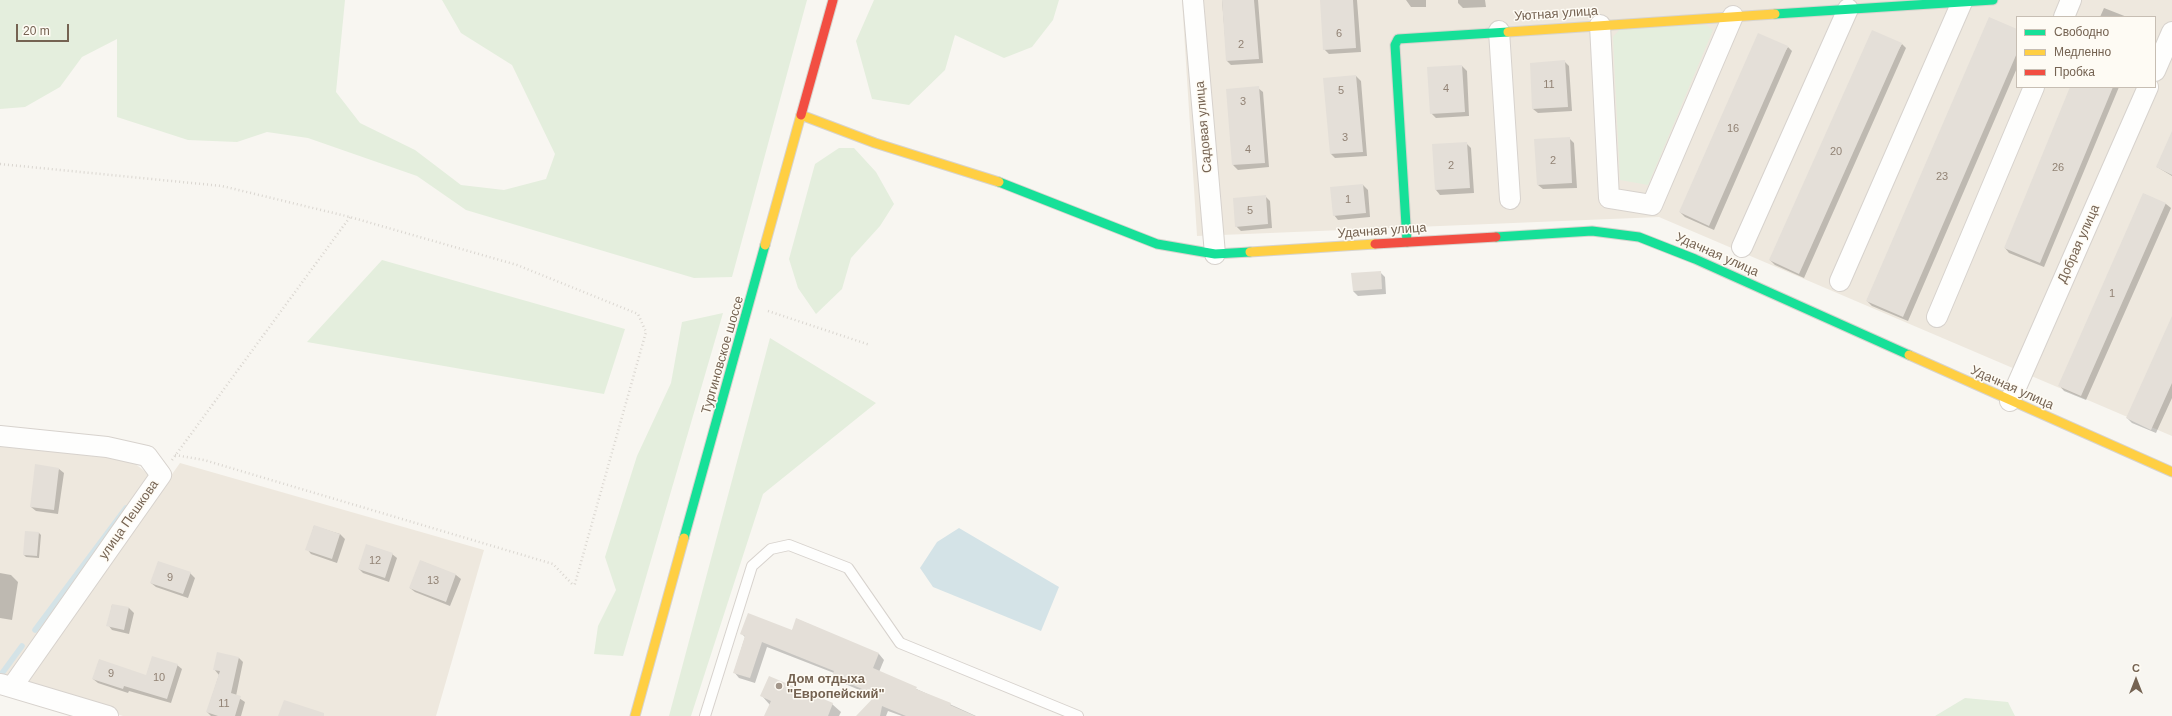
<!DOCTYPE html>
<meta charset="utf-8">
<style>
body{margin:0}
#map{position:relative;width:2172px;height:716px;overflow:hidden;background:#f8f6f1;font-family:Arial,sans-serif}
canvas{display:block}
.legend{position:absolute;left:2016px;top:16px;width:140px;height:72px;box-sizing:border-box;background:#fefbf4;border:1px solid #c7beb3;margin:0;padding:5px 7px;list-style:none;font-size:12px;color:#756352}
.legend li{display:flex;align-items:center;gap:8px;height:20px}
.legend b{width:20px;border:1px solid #c7beb3}
.north{position:absolute;left:2116px;top:660px;width:40px;height:40px;-webkit-text-stroke:3px #fefbf4;paint-order:stroke;rotate:0deg;font-size:11px;font-weight:700;line-height:16px;text-align:center;color:#756352}
.north::after{content:'';display:block;margin:auto;width:14px;height:18px;background:#756352;clip-path:polygon(50% 0,100% 100%,50% 72%,0 100%)}
.scale{position:absolute;left:16px;top:24px;width:53px;height:18px;box-sizing:border-box;border:2px solid #756352;border-top:0;padding-left:5px;font-size:12px;line-height:14px;white-space:nowrap;color:#756352;-webkit-text-stroke:3px #fefbf4;paint-order:stroke}
</style>
<div id="map">
<canvas width="2172" height="716"></canvas>
<ul class="legend">
<li><b style="height:5px;background:#16e098"></b>Свободно</li>
<li><b style="height:5px;background:#ffcf43"></b>Медленно</li>
<li><b style="height:5px;background:#f24e42"></b>Пробка</li>
</ul>
<div class="north">С</div>
<div class="scale">20 m</div>
</div>
<script>
const c = document.querySelector('canvas').getContext('2d');
c.lineJoin = 'round';
function fillPath(path, color) {
  c.fillStyle = color;
  c.fill(path, 'evenodd');
}
function shape(rows) {
  const path = new Path2D();
  for (const r of rows) {
    path.moveTo(r[0], r[1]);
    for (let i = 2; i < r.length; i += 2) path.lineTo(r[i], r[i + 1]);
  }
  return path;
}
function stroke(path, color, width, dash) {
  c.strokeStyle = color;
  c.lineWidth = width;
  c.lineCap = dash ? 'butt' : 'round';
  c.setLineDash(dash || []);
  c.stroke(path);
}
function label(font, color, halo, rows, align = 'center') {
  c.font = font + ' Arial,sans-serif';
  c.lineWidth = 3;
  c.setLineDash([]);
  c.textBaseline = 'middle';
  c.strokeStyle = halo;
  c.fillStyle = color;
  for (const [text, x, y, turn = 0] of rows) {
    c.save();
    c.translate(x, y);
    c.rotate((+turn || 0) * Math.PI / 180);
    c.textAlign = isNaN(turn) ? turn : align;
    if (halo) c.strokeText(text, 0, 0);
    c.fillText(text, 0, 0);
    c.restore();
  }
}
fillPath(shape([
 [1182,0,2172,0,2172,436,1659,217,1197,236],
 [2017,17,2155,17,2155,87,2017,87],
 [0,441,124,455,152,477,8,680,0,678],
 [180,463,484,550,436,716,123,716,22,685]
]), '#eee8de');
fillPath(shape([
 [0,0,345,0,336,92,360,123,415,150,461,185,504,190,546,179,555,154,512,65,461,33,442,0,807,0,732,277,694,278,466,210,417,176,308,138,267,132,237,142,188,140,117,117,117,39,82,57,60,87,25,107,0,109],
 [874,0,1059,0,1053,20,1032,47,1004,58,955,35,945,70,909,105,872,99,856,41],
 [1706,25,1713,30,1648,185,1620,180,1613,37,1622,27],
 [839,148,854,148,876,172,894,204,880,226,851,258,842,289,816,314,798,288,789,259,815,164],
 [382,260,625,329,604,394,307,342],
 [723,313,623,656,594,654,598,626,616,590,605,557,637,456,671,383,682,322],
 [770,338,876,403,763,494,691,716,669,716],
 [1965,698,2008,702,2015,716,1935,716]
]), '#e4eedd');
fillPath(shape([
 [959,528,1059,587,1041,631,933,587,920,568,937,542]
]), '#d4e3e7');
fillPath(shape([
 [1222,0,1258,0,1263,63,1231,65,1227,61],
 [1321,0,1357,0,1361,52,1329,54,1324,49],
 [1406,0,1426,0,1426,7,1411,7],
 [1458,0,1485,0,1486,7,1463,8,1458,3],
 [2104,8,2127,17,2100,17],
 [2015,32,2017,68,1908,321,1872,306,1867,301],
 [1902,44,1906,48,1804,278,1775,265,1770,260],
 [1788,47,1792,51,1714,230,1685,217,1680,212],
 [1564,61,1569,66,1572,111,1538,113,1533,109],
 [1462,66,1467,71,1469,116,1436,118,1431,113],
 [1356,76,1361,81,1367,156,1335,158,1331,154],
 [2071,87,2119,87,2044,267,2009,253,2005,248],
 [1258,88,1263,92,1269,167,1238,170,1233,165],
 [2172,133,2172,176,2157,167],
 [1569,138,1574,143,1577,188,1543,189,1538,185],
 [1466,143,1471,148,1474,193,1440,195,1436,190,1433,145],
 [1363,185,1368,190,1370,217,1338,220,1334,215],
 [2144,194,2166,204,2171,208,2086,400,2064,391,2060,386],
 [1265,196,1270,201,1272,228,1241,231,1236,226],
 [1380,272,1385,277,1386,294,1358,296,1353,291],
 [2172,319,2172,398,2156,433,2132,423,2127,418],
 [59,469,64,473,58,514,36,511,31,507],
 [314,526,340,534,345,539,337,563,311,554,307,549],
 [26,532,39,533,41,535,39,558,26,557,24,555],
 [392,554,397,558,389,582,363,573,359,569],
 [421,561,456,575,461,579,450,606,415,592,410,588],
 [0,573,11,575,18,582,12,620,0,618],
 [190,573,195,578,188,598,156,587,151,583],
 [112,605,129,608,134,613,129,634,112,630,108,625],
 [797,619,879,654,884,660,879,672,976,716,902,716,888,711,886,716,863,716,876,697,838,681,833,675,834,673,767,647,755,683,739,678,734,672,745,637,741,633,792,631],
 [239,658,243,662,236,696,245,702,241,716,211,716,207,712,219,675,214,669],
 [177,665,182,669,171,703,129,691,128,693,98,683,93,679,146,676],
 [762,696,832,704,841,712,839,716,765,716,770,705]
]), '#0003');
stroke(shape([
 [35,630,126,508],
 [0,676,22,646]
]), '#d4e3e7', 5.5);
fillPath(shape([
 [1222,0,1254,0,1259,59,1226,61],
 [1320,0,1353,0,1356,48,1323,50],
 [1989,17,2017,29,2017,53,1903,317,1866,301],
 [1872,30,1902,43,1799,274,1769,260],
 [1758,33,1788,46,1709,226,1679,212],
 [1565,60,1568,107,1532,109,1530,63],
 [1462,65,1465,112,1430,114,1427,67],
 [1356,75,1363,152,1330,154,1323,78],
 [1259,86,1265,163,1232,165,1226,89],
 [2070,87,2113,87,2040,263,2004,248],
 [2172,131,2172,175,2156,167],
 [1570,137,1572,183,1537,185,1534,139],
 [1467,142,1470,188,1435,190,1432,144],
 [1363,184,1366,213,1333,216,1330,187],
 [2143,193,2166,203,2081,396,2058,386],
 [1266,195,1268,224,1235,227,1233,198],
 [1381,271,1382,289,1353,291,1351,273],
 [2172,316,2172,383,2151,430,2126,418],
 [35,464,59,468,54,510,30,507],
 [314,525,340,534,332,559,305,550],
 [25,531,39,532,37,556,23,555],
 [366,544,393,553,385,578,358,569],
 [420,560,456,574,446,602,409,588],
 [158,561,191,572,183,594,150,583],
 [112,604,129,607,124,630,106,626],
 [748,613,792,630,796,618,879,653,873,668,917,687,916,689,951,703,950,705,975,716,906,716,882,706,880,716,856,716,876,695,832,676,834,671,762,642,750,678,733,673,745,636,740,634],
 [217,652,239,657,231,693,241,696,235,716,218,716,206,712,220,671,213,670],
 [152,656,178,664,167,699,124,686,123,689,92,679,99,659,146,675],
 [769,676,833,703,828,716,764,716,771,701,760,696],
 [284,700,324,713,324,716,278,716]
]), '#e4dfd8');
const lane = shape([
 [705,716,752,566,771,549,789,545,848,568,900,643,1078,716]
]);
const street = shape([
 [1193,0,1215,254],
 [2064,17,2071,0],
 [1600,25,1609,198,1652,205,1733,16],
 [1499,31,1510,199],
 [2155,71,2172,32],
 [1742,247,1848,9],
 [1840,281,1962,2],
 [1937,317,2034,87],
 [2010,401,2148,87],
 [0,436,107,447,147,456,161,475,12,687],
 [1,684,108,716]
]);
const fast = shape([
 [1775,14,1993,0],
 [999,182,1157,244,1215,254,1250,252],
 [1496,237,1592,231,1639,237,1695,259,1909,355],
 [1407,242,1395,45,1398,39,1508,32],
 [684,538,765,245]
]);
const slow = shape([
 [1508,32,1775,14],
 [801,115,875,143,999,182],
 [765,245,801,115],
 [1250,252,1375,244],
 [1909,355,2172,472],
 [635,716,684,538]
]);
const jam = shape([
 [801,115,833,0],
 [1375,244,1496,237]
]);
stroke(lane, '#d7d2cd', 12);
stroke(street, '#d7d2cd', 22);
stroke(fast, '#d7d3cd', 11);
stroke(slow, '#d7d3cd', 11);
stroke(jam, '#d7d3cd', 11);
stroke(shape([
 [0,164,222,186,350,217,517,265,638,314,646,332,574,587],
 [768,311,870,345],
 [175,455,204,460,553,564,574,586],
 [172,460,350,217]
]), '#dad6d0', 2.5, [1, 3]);
stroke(lane, '#fefefd', 10);
stroke(street, '#fefefd', 20);
stroke(fast, '#16e098', 9);
stroke(slow, '#ffcf43', 9);
stroke(jam, '#f24e42', 9);
for (const [x, y, r, color] of [
 [779,686,4,"#a3968a"]
]) {
  const dot = new Path2D();
  dot.arc(x, y, r, 0, 2 * Math.PI);
  c.fillStyle = color;
  c.fill(dot);
  stroke(dot, '#fefbf4', 1.5);
}
label('11px', '#928375', null, [
 ["6",1339,34],
 ["2",1241,45],
 ["11",1549,85],
 ["4",1446,89],
 ["5",1341,91],
 ["3",1243,102],
 ["16",1733,129],
 ["3",1345,138],
 ["4",1248,150],
 ["20",1836,152],
 ["2",1553,161],
 ["2",1451,166],
 ["26",2058,168],
 ["23",1942,177],
 ["1",1348,200],
 ["5",1250,211],
 ["1",2112,294],
 ["12",375,561],
 ["9",170,578],
 ["13",433,581],
 ["9",111,674],
 ["10",159,678],
 ["11",224,704]
]);
label('13px', '#756352', '#fefbf4', [
 ["Уютная улица",1556,14,-4],
 ["Садовая улица",1204,127,-95],
 ["Удачная улица",1382,231,-4],
 ["Добрая улица",2079,244,-66],
 ["Удачная улица",1717,255,24],
 ["Тургиновское шоссе",723,355,-74],
 ["Удачная улица",2012,388,24],
 ["улица Пешкова",129,520,-55]
]);
label('bold 13px', '#756352', '#fefbf4', [
 ["Дом отдыха",787,679],
 ["\"Европейский\"",787,694]
], 'left');
</script>
